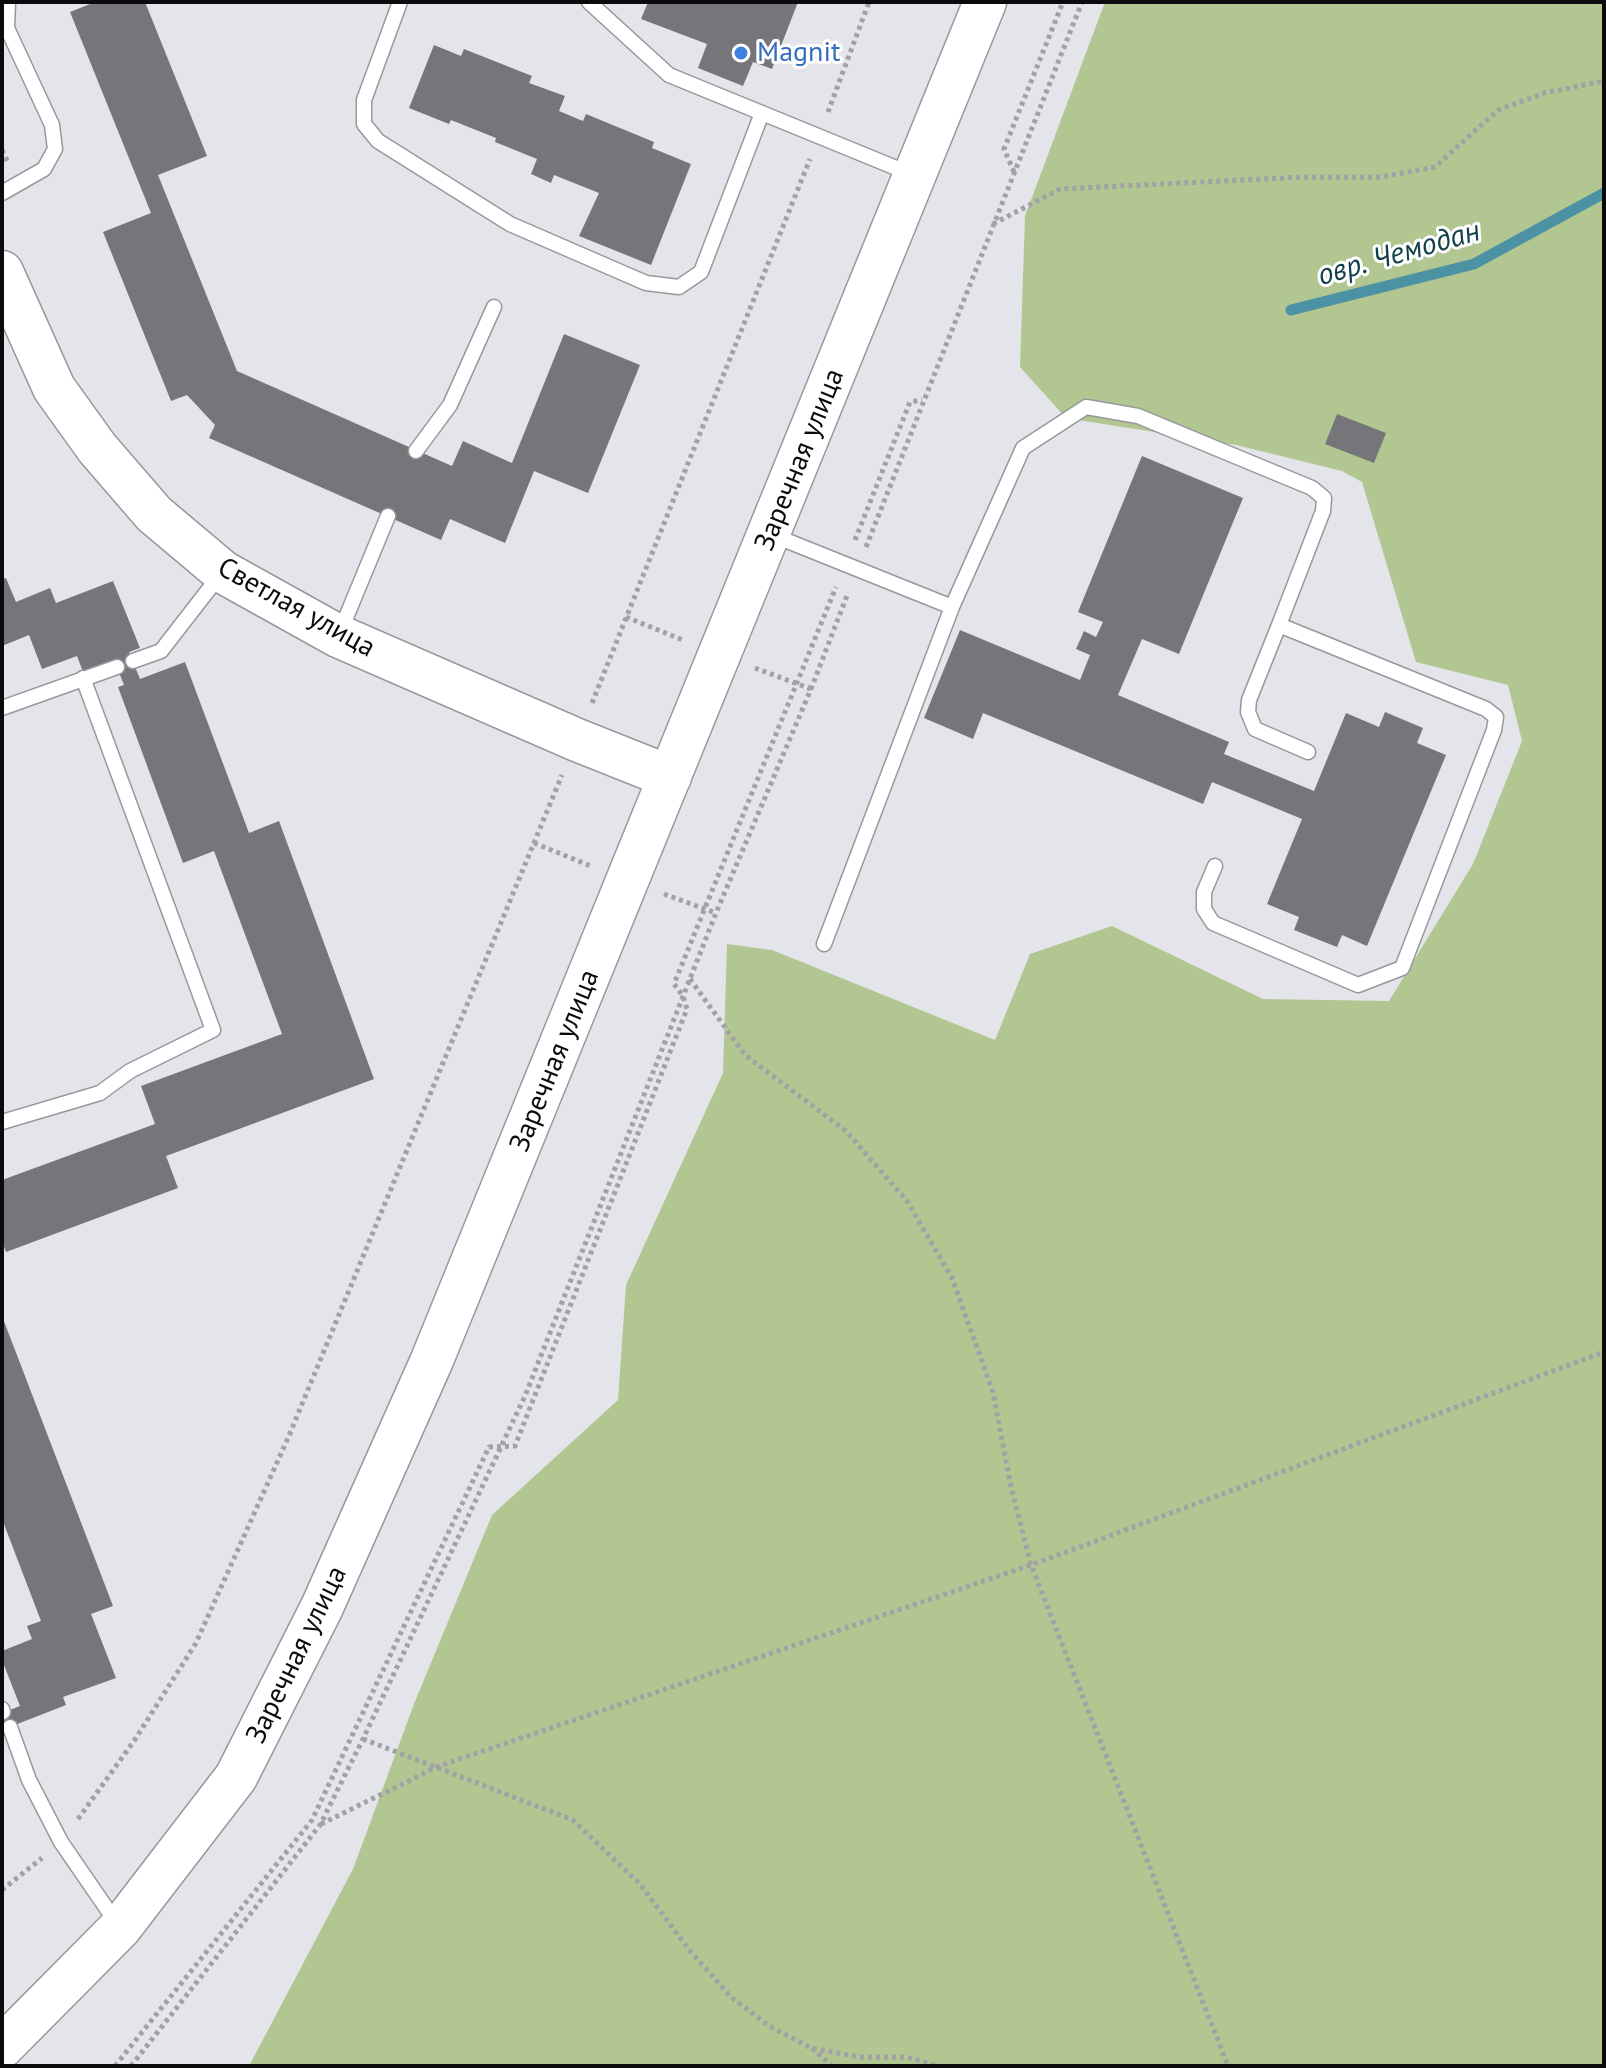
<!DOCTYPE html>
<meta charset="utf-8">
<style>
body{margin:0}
#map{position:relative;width:1606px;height:2068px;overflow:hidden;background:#e4e5ea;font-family:"PT Sans",sans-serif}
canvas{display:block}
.frame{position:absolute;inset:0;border:4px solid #0b0b0d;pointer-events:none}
</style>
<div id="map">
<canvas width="1606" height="2068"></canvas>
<div class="frame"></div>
</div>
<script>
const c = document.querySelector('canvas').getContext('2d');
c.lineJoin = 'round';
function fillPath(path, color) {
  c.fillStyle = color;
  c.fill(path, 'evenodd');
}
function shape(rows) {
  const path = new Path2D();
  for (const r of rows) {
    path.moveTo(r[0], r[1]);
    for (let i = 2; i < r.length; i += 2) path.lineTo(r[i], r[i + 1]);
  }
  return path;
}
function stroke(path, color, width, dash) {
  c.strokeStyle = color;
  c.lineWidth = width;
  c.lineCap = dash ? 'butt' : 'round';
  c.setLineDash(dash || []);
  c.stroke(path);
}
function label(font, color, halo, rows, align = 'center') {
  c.font = font + ' "PT Sans",sans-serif';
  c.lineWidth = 6;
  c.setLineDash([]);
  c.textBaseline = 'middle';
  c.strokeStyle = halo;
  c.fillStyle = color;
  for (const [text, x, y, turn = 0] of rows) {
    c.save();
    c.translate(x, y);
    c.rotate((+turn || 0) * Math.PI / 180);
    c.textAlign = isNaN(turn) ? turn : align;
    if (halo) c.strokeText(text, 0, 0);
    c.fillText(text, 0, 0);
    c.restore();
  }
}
fillPath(shape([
 [1105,2,1604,2,1604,2066,249,2066,353,1869,414,1704,492,1515,618,1400,626,1285,723,1073,727,944,772,950,995,1040,1030,954,1112,926,1263,999,1389,1001,1473,864,1522,741,1508,685,1416,662,1362,482,1342,471,1236,445,1066,418,1020,367,1025,216]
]), '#b2c692');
stroke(shape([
 [1291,310,1474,264,1604,193]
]), '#4d91a4', 11);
fillPath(shape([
 [95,2,145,2,207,156,158,175,237,371,452,466,463,441,512,463,564,334,640,365,588,493,534,471,505,543,450,519,441,540,209,438,215,425,187,395,171,401,103,232,151,213,70,12],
 [648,2,798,2,772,69,753,62,743,86,698,68,707,44,641,19],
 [434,45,461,56,464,49,532,76,529,83,565,96,559,111,583,121,586,114,654,142,652,148,691,164,651,265,579,236,599,193,554,175,551,183,531,174,537,159,495,142,496,138,451,120,449,124,409,108],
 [1337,414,1386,433,1374,463,1325,444],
 [1142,456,1243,498,1179,654,1142,639,1118,695,1229,742,1224,754,1314,791,1346,713,1379,727,1385,712,1423,728,1417,743,1446,755,1367,946,1342,935,1337,947,1294,930,1299,917,1267,904,1302,819,1212,782,1203,804,983,713,973,739,924,718,960,630,1080,680,1090,655,1076,649,1084,631,1096,637,1103,622,1078,612],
 [6,578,16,602,50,588,56,603,113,581,140,648,129,652,140,679,185,662,249,833,279,821,374,1079,166,1156,178,1188,6,1252,2,1241,2,1180,155,1124,141,1086,282,1034,214,851,183,863,118,687,124,685,114,660,83,672,77,656,42,669,29,635,2,646,2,579],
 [2,1316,113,1606,91,1614,116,1678,63,1697,66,1705,2,1730,2,1713,20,1706,2,1660,2,1651,32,1639,27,1626,41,1621,2,1519]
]), '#76767a');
const lane = shape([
 [400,2,364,100,364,124,378,141,510,224,646,283,679,287,701,272,762,113],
 [589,2,669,75,911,174],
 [2,193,44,169,55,149,52,125,7,28,8,2],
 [416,451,450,405,494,307],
 [770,534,952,607],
 [1279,625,1249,700,1248,712,1255,729,1308,752],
 [340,632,388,516],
 [133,661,161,651,220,575],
 [2,708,117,667],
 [824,944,952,607,1023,448,1086,407,1138,416,1312,488,1324,498,1323,511,1279,625,1486,709,1496,717,1494,730,1402,968,1358,985,1213,923,1204,909,1204,892,1215,866],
 [2,1122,100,1093,130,1071,213,1030,83,678],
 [2,1709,3,1712],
 [10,1727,29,1780,61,1842,118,1925]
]);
const secondary = shape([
 [2,272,54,388,97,448,154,514,223,572,338,636,577,740,670,777],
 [2,2047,120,1928,236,1777,322,1607,432,1360,985,2]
]);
stroke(lane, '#96989c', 17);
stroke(secondary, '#96989c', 45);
stroke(shape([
 [828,112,869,2],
 [2,150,8,163],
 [1014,172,1004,149,1063,2],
 [993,224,1060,189,1304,177,1381,177,1435,167,1498,110,1544,93,1604,81],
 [855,540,910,402,922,400],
 [866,547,1082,2],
 [626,617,683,640],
 [755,668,811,689],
 [592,703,810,159],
 [534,843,591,866],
 [664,894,716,913],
 [690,979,745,1055,846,1131,907,1201,952,1278,993,1392,1011,1487,1031,1565,1228,2066],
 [363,1739,573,1820,640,1884,690,1951,731,1997,769,2026,811,2048,859,2057,906,2057,938,2066],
 [78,1819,134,1741,196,1643,288,1438,562,775],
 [321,1824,439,1766,1031,1565,1604,1352],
 [2,1890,42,1858],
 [812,2048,832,2066],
 [115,2066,312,1820,489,1447,515,1446,687,1009,683,996,674,984,836,587],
 [131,2066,320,1825,363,1739,525,1396,716,913,811,689,848,593]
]), '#a1a1a6', 5, [4, 4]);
stroke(lane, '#fff', 14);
stroke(secondary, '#fff', 42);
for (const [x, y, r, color] of [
 [741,53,8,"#3f7fe0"]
]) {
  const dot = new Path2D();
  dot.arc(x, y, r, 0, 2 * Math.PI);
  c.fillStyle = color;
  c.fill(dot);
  stroke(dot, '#fff', 3);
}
label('28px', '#366cbe', '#fff', [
 ["Magnit",757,53]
], 'left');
label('28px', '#0b0b0d', '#fff', [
 ["Заречная улица",800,460,-68],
 ["Светлая улица",296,608,29],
 ["Заречная улица",555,1061,-68],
 ["Заречная улица",297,1655,-64]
]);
label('italic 30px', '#13404b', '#fff', [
 ["овр. Чемодан",1399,254,-16]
]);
</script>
